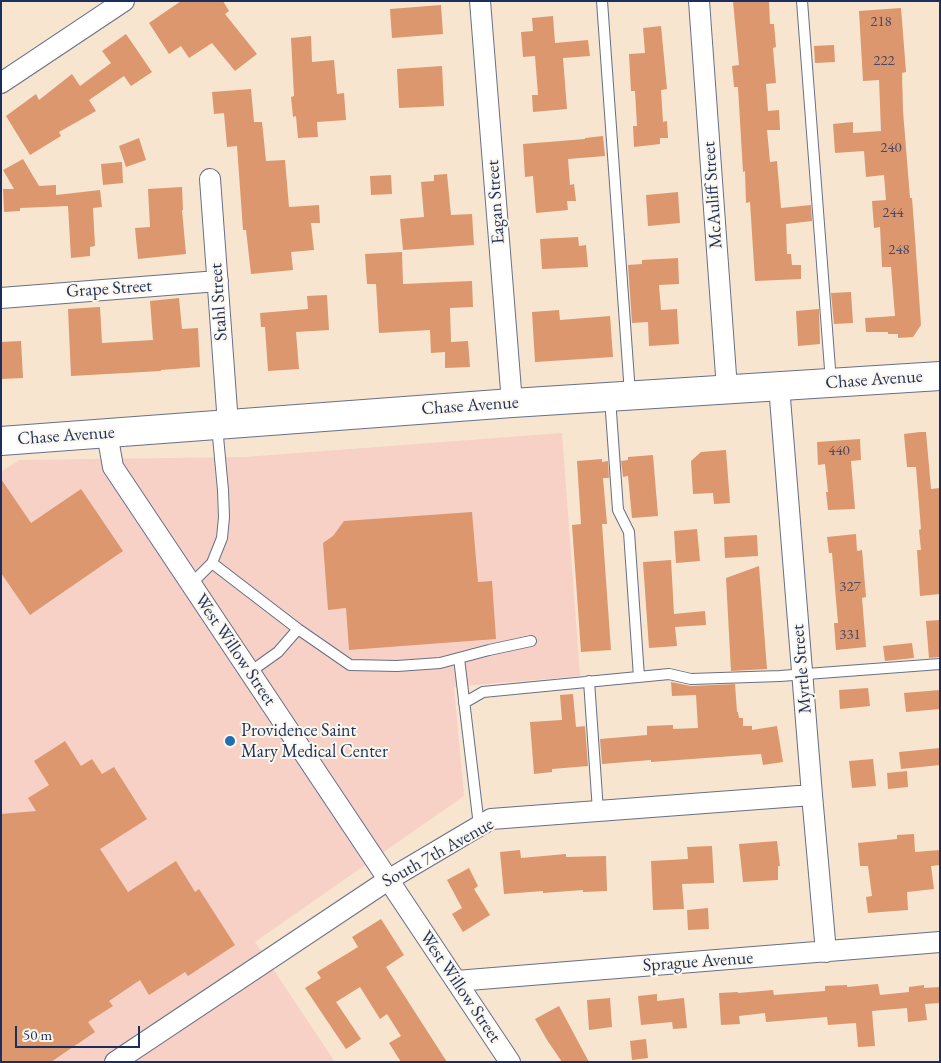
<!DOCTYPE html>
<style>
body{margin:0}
#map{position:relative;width:941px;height:1063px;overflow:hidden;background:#f7e5cf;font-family:"EB Garamond",serif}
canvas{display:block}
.frame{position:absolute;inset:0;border:2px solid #1b2f5e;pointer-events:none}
.scale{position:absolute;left:15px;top:1026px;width:125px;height:22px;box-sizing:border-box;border:2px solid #1b2f5e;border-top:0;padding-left:6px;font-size:15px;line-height:18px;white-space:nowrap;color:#1b2f5e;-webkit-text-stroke:4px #fbf7ec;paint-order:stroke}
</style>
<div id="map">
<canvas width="941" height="1063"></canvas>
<div class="frame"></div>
<div class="scale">50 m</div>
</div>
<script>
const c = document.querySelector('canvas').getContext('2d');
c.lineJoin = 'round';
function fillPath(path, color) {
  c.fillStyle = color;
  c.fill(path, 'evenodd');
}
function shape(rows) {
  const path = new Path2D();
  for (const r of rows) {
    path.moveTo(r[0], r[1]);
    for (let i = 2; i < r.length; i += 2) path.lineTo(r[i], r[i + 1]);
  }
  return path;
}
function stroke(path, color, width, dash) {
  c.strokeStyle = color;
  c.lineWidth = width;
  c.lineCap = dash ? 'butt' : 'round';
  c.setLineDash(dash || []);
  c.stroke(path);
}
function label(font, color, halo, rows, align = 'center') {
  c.font = font + ' "EB Garamond",serif';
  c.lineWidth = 4;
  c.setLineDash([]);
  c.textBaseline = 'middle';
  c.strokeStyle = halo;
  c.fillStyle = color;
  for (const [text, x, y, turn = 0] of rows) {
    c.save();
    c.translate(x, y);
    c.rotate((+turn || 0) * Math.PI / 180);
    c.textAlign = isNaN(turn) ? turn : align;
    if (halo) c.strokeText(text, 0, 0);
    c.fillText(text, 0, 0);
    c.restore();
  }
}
fillPath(shape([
 [562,433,580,676,454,687,464,796,255,942,335,1062,1,1062,1,472,19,460,245,457]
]), '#f7d1c6');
fillPath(shape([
 [181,1,223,1,229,11,225,14,257,54,235,71,212,43,189,58,181,46,169,54,149,23],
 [733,1,769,1,770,24,774,24,776,47,773,48,776,83,766,84,768,111,779,110,780,130,767,130,770,162,777,161,781,208,811,205,812,221,786,224,787,254,791,254,792,265,801,265,801,279,755,281,750,202,746,203,745,171,743,172,738,87,734,87,732,66,739,65],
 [441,5,443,34,392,38,390,9],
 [901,8,906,72,902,73,903,111,910,198,912,198,915,238,921,325,913,337,898,338,898,334,888,334,888,332,866,332,865,318,895,316,891,267,882,267,880,227,874,228,872,201,886,200,884,175,866,177,864,151,835,153,833,124,853,122,853,133,881,131,879,80,863,81,859,11],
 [553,16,555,43,588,40,590,56,563,58,567,109,533,112,532,95,538,95,535,56,523,57,521,32,533,31,532,18],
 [661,26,667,89,661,90,663,122,667,121,668,138,660,138,660,144,634,147,633,126,637,126,635,91,631,91,629,54,645,53,643,28],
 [126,34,152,72,131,86,124,76,89,100,96,111,59,132,61,136,30,155,6,116,36,94,39,100,72,74,80,86,111,63,102,51],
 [311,36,312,62,334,60,337,94,344,93,346,120,317,122,318,137,298,138,296,116,293,117,291,97,294,96,291,38],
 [834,45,835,62,815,63,814,46],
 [442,66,444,106,399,108,397,69],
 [251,89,254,122,262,122,266,161,285,160,289,207,319,205,320,223,311,223,314,250,291,252,293,270,251,274,246,230,243,230,237,146,227,147,224,113,214,114,212,92],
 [603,136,605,156,568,159,570,185,574,184,576,201,567,201,568,210,536,213,533,176,525,177,523,144,585,139,585,138],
 [139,138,146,160,126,167,119,146],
 [23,159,39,186,56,185,56,195,100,190,102,207,93,208,95,246,90,247,90,256,71,258,68,206,20,208,20,211,4,212,3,189,14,189,3,170],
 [122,162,123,183,103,185,101,164],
 [447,174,451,215,472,214,474,245,403,250,400,219,424,217,421,182,434,181,434,175],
 [391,175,392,194,371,195,370,176],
 [182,187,183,210,182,210,186,254,138,259,135,228,150,227,148,189],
 [678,192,680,223,648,226,646,195],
 [578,237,579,246,586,245,588,267,542,269,540,239],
 [402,252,403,284,472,281,473,307,450,308,451,342,468,341,470,367,445,368,445,352,431,353,430,330,379,333,376,284,367,284,365,254],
 [678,258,679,284,659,285,661,310,677,309,679,344,649,346,648,322,632,323,628,265,642,264,642,260],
 [851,292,853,323,834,324,831,293],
 [327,295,329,330,296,332,299,369,268,371,265,327,261,327,260,313,308,309,307,296],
 [179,298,182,329,198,328,200,367,161,370,161,371,71,376,68,309,100,307,102,343,153,340,150,301],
 [819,309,820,344,798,346,796,311],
 [559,310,560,320,610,316,613,357,535,362,532,312],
 [21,341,23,378,1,379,1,342],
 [920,432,926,432,931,489,940,488,940,594,920,596,917,550,921,550,919,530,921,529,916,467,907,467,904,434],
 [860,439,861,460,851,461,855,509,828,510,826,492,828,492,825,464,818,465,817,442],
 [726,450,730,503,714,504,713,493,693,494,691,461,701,452],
 [653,455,658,516,632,518,628,476,623,477,621,461,628,460,628,457],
 [602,459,602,462,608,461,609,478,603,478,607,524,602,524,611,650,581,652,572,525,581,524,577,461],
 [1,479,31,523,81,489,123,551,30,615,1,573],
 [472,512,478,582,492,581,496,639,349,650,346,608,328,610,323,543,333,536,344,521],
 [697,529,700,561,676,563,674,531],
 [856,534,857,551,862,550,866,597,862,598,866,647,836,650,834,623,838,623,832,553,829,553,827,537],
 [757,535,758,556,725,558,724,537],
 [671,560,674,614,705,611,706,625,675,627,677,646,649,648,643,562],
 [759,566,767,669,731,671,726,578],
 [940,620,940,657,929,658,926,621],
 [912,643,914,658,885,661,883,646],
 [671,682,691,686,735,684,737,712,738,712,739,718,743,718,743,726,752,726,752,730,777,726,783,762,763,765,761,754,678,760,651,762,651,760,602,764,600,739,647,735,647,726,673,725,673,729,698,728,696,695,672,696],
 [868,688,870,706,840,709,839,690],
 [940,690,940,709,906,712,904,693],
 [573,694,576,727,585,726,588,766,552,769,552,772,534,774,530,722,562,720,560,695],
 [65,741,81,766,92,759,102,774,114,767,147,819,100,849,128,892,176,861,195,892,199,889,235,945,188,976,185,972,149,995,140,980,109,1001,113,1006,88,1022,95,1032,51,1062,1,1062,1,814,36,811,28,798,49,785,34,761],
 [940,748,940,765,901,769,899,752],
 [873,759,876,786,852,788,849,761],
 [907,771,908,787,888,789,887,773],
 [914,834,915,852,940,850,940,865,931,866,934,889,907,892,908,910,868,913,866,897,872,896,868,866,860,866,858,843,897,839,897,835],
 [777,841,780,866,778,866,778,880,743,882,739,844],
 [712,846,714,883,682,884,684,909,653,910,651,861,688,859,687,847],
 [520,850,521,858,566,854,566,857,606,856,607,891,583,892,583,890,543,893,543,891,504,894,500,852],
 [469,868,478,886,474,889,490,915,463,932,452,914,462,908,447,880],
 [708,908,709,929,688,930,687,910],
 [381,919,404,955,386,967,447,1062,401,1062,389,1043,401,1036,387,1014,380,1019,360,987,336,1002,361,1039,346,1049,305,988,321,978,317,972,358,947,352,937],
 [878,984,880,995,909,992,909,987,924,985,924,988,940,987,940,1003,925,1004,927,1020,908,1022,907,1008,872,1011,875,1046,858,1047,856,1023,828,1025,827,1017,766,1022,765,1013,739,1016,740,1024,721,1025,719,993,738,992,738,993,773,990,774,995,825,991,825,986,847,985,847,987],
 [657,994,657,1001,684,998,687,1028,673,1029,672,1022,641,1025,638,996],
 [610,998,612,1027,589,1030,587,1000],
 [559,1006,589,1062,562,1062,547,1040,535,1019],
 [646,1039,648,1058,632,1060,630,1041]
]), '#dc976e');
const lane = shape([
 [602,1,630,394],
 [802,1,831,382],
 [610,398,618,510,629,532,639,677],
 [212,563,298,629,350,665,397,666,440,663,489,650,531,641],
 [191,584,212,563,222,538,224,517,223,490,217,426],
 [459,658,479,826],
 [250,672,278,652,298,629],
 [589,681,598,811],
 [464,703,483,692,669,674,691,679,780,676,940,664]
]);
const street = shape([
 [480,1,512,403],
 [699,1,727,389],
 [1,83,124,1],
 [210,179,228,424],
 [1,298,218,281],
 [779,386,812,795,826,952],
 [107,433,113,467,510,1062],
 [456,981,940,942],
 [115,1062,388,880,491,819,812,795]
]);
const secondary = shape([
 [1,441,512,403,940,376]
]);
stroke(lane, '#686f86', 12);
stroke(street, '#686f86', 22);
stroke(secondary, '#686f86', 30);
stroke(lane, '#fff', 10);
stroke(street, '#fff', 20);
stroke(secondary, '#fff', 28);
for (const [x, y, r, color] of [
 [230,741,6,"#1f6fb2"]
]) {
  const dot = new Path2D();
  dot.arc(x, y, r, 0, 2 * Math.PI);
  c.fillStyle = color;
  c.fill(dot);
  stroke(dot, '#fbf7ec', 2);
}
label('15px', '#4b4962', null, [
 ["218",881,22],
 ["222",884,61],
 ["240",891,148],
 ["244",893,213],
 ["248",899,250],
 ["440",839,451],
 ["327",850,587],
 ["331",850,635]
]);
label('18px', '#1b2f5e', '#fbf7ec', [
 ["McAuliff Street",713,195,-94],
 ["Eagan Street",496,202,-94],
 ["Grape Street",109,289,-4],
 ["Stahl Street",219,302,-94],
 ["Chase Avenue",874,380,-4],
 ["Chase Avenue",470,406,-4],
 ["Chase Avenue",66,436,-4],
 ["West Willow Street",235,650,56],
 ["Myrtle Street",802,669,-95],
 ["South 7th Avenue",438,853,-29],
 ["Sprague Avenue",698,962,-4],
 ["West Willow Street",460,987,56]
]);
label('18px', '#1b2f5e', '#fbf7ec', [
 ["Providence Saint",241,731],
 ["Mary Medical Center",241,752]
], 'left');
</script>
